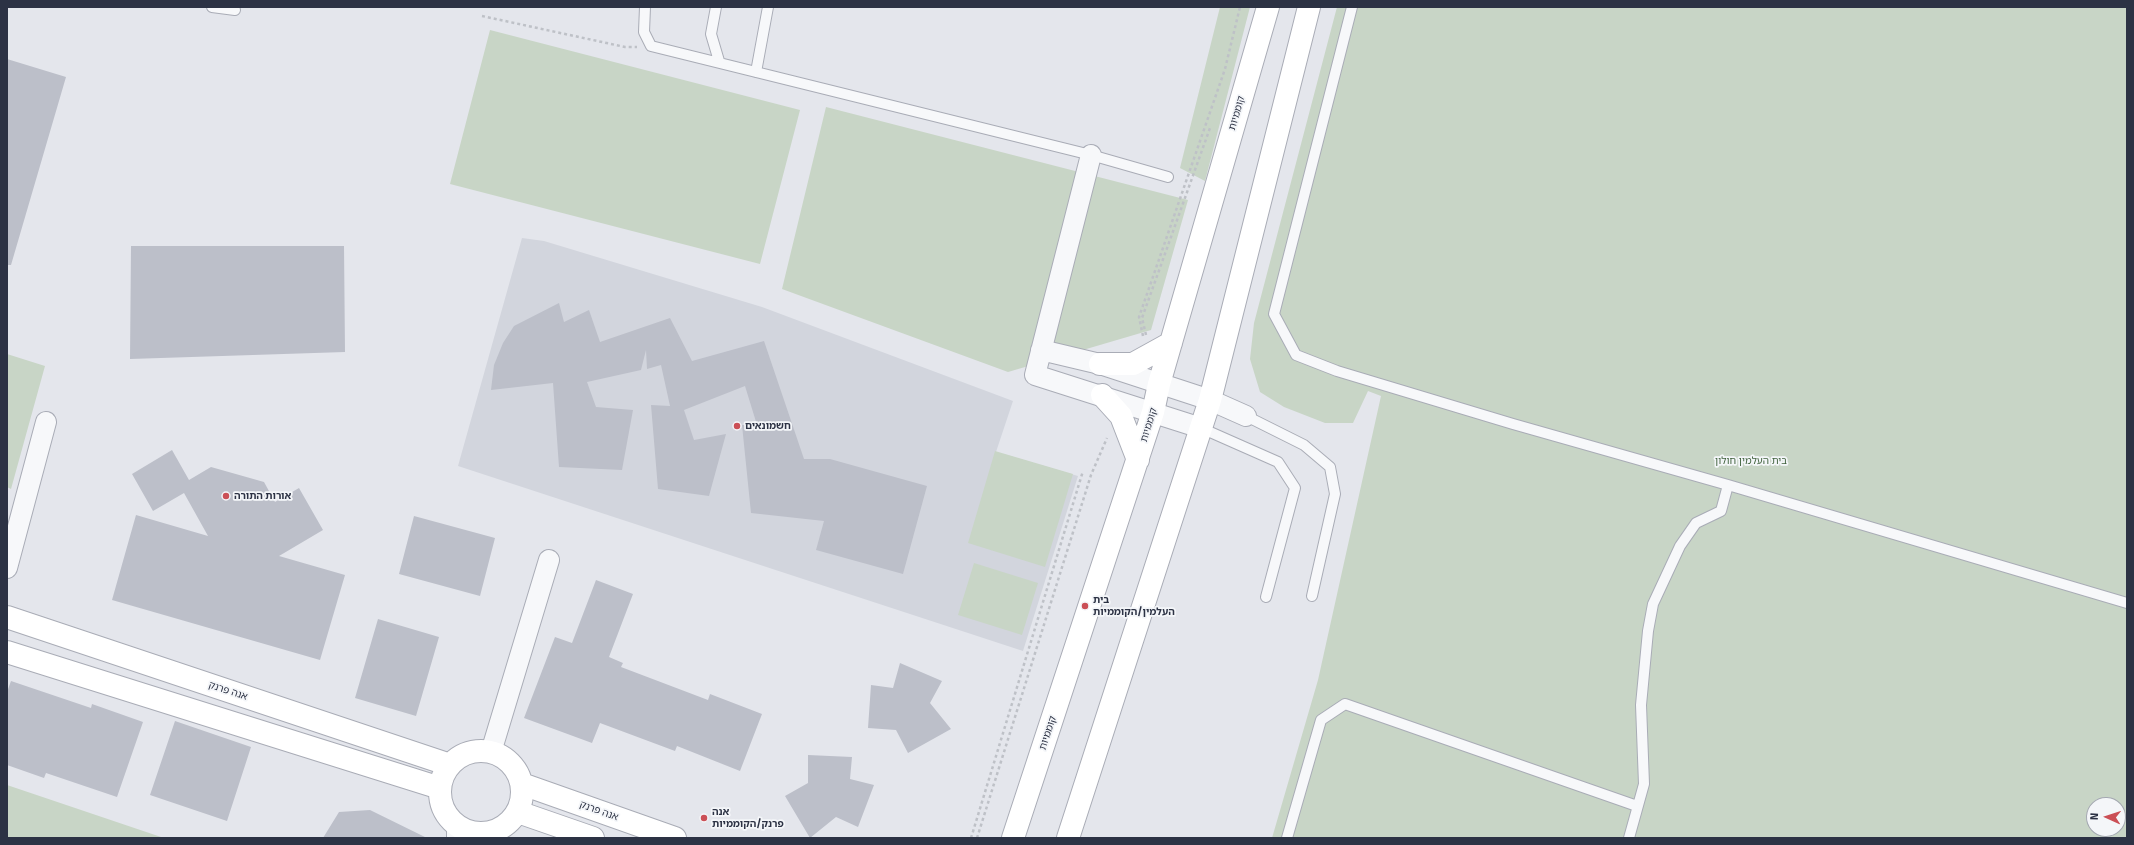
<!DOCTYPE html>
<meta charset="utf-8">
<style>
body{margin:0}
#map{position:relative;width:2134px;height:845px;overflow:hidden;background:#e4e6ec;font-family:"Fira Sans",sans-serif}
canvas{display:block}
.frame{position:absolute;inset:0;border:8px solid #2c3244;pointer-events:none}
.north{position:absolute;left:2086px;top:797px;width:40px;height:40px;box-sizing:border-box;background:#f4f6f9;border:1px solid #a4a8b1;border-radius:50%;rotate:273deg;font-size:11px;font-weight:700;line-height:16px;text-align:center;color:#2c3244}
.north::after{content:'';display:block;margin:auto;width:14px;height:18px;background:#cb4f56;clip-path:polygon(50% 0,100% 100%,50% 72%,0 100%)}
</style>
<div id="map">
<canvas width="2134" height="845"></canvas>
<div class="frame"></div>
<div class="north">N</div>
</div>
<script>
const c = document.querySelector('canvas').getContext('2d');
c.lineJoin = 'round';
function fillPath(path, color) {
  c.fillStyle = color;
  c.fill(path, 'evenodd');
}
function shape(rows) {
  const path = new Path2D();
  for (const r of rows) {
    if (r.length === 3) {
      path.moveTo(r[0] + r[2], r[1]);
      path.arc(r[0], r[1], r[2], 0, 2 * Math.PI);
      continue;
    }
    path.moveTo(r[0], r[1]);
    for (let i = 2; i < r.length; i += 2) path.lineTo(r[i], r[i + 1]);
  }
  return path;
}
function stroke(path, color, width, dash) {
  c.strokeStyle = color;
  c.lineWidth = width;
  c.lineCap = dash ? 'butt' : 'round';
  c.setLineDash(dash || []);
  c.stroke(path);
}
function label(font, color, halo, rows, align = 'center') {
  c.font = font + ' "Fira Sans","Noto Sans Hebrew",sans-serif';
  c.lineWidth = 3.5;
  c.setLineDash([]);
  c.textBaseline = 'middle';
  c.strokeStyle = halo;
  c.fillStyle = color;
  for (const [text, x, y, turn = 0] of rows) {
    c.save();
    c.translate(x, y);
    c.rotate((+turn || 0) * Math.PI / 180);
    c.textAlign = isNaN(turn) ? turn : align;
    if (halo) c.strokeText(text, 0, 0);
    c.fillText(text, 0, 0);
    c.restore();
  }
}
fillPath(shape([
 [522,238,544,241,762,307,1013,401,996,452,1078,476,1023,651,458,466]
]), '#d2d5dd');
fillPath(shape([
 [1220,7,1250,7,1205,181,1180,168],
 [1337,7,2127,7,2127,838,1272,838,1318,680,1381,396,1368,391,1353,423,1325,423,1284,407,1260,392,1250,359,1254,323],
 [2094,805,2118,805,2118,829,2094,829],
 [490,30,800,110,760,264,450,184],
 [826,107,1188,200,1151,330,1008,372,782,289],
 [7,354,45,366,11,489,7,487],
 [995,451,1073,474,1045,567,968,543],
 [974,563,1038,583,1022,635,958,615],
 [7,785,164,838,7,838]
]), '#c8d5c6');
fillPath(shape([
 [7,59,66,77,11,265,7,265],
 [131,246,344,246,345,352,130,359],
 [559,303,564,322,589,310,600,342,670,318,692,361,764,341,804,459,830,459,927,486,903,574,816,550,824,521,751,513,742,425,757,425,745,386,684,410,694,440,726,434,709,496,658,489,651,405,670,406,661,365,647,369,646,350,641,370,587,382,596,407,633,410,622,470,559,467,553,383,491,390,494,365,503,343,514,326],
 [172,450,189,480,211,467,264,482,275,502,299,488,323,530,279,556,345,575,320,660,112,600,136,515,208,536,184,493,153,511,132,474],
 [414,516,495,538,480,596,399,574],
 [596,580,633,594,609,657,623,663,621,667,708,700,710,694,762,714,740,771,677,746,675,751,600,723,592,743,524,718,555,637,572,643],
 [378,619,439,637,416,716,355,698],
 [900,663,942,681,930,703,951,729,908,753,896,730,868,728,871,685,893,688],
 [11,681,91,708,92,704,143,722,117,797,46,773,44,778,7,765,7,692],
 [175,721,251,747,227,821,150,795],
 [808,755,852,757,850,779,874,785,858,827,836,817,810,838,785,796,808,783],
 [370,810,427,838,323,838,339,812]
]), '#bcbfc9');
const lane = shape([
 [212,7,235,10],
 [645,7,644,32,651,46,1091,155,1168,177],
 [716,7,711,34,719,61],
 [1352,7,1274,314,1296,355,1337,371,1513,424,1728,485,2127,603],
 [756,72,768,7],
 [1246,416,1304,445,1330,467,1335,494,1312,596],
 [1201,428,1278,462,1295,488,1266,597],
 [1287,838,1321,720,1345,704,1637,806],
 [1629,838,1644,784,1641,705,1648,631,1653,604,1680,546,1696,523,1721,511,1728,485]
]);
const street = shape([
 [1091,155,1035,375,1201,428],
 [1041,350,1100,364,1210,400,1246,416],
 [7,568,46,422],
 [491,752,549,560],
 [457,826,457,838],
 [479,838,481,834]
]);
const secondary = shape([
 [1100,364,1133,364,1171,343],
 [1102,395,1121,416,1138,460],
 [7,617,450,765],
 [7,652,440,788],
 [481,792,41],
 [522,784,675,838],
 [518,812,593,838],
 [1013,838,1153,412,1159,384,1268,7],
 [1068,838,1210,400,1309,7]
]);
stroke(lane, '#a9acb6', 12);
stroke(street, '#a9acb6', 22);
stroke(secondary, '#a9acb6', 24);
stroke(shape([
 [482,16,625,47,637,47],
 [1146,335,1142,318,1210,128],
 [1143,336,1139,317,1225,69,1240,7],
 [971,838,1083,471],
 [977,838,1091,475,1107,438]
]), '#bec1c7', 2.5, [3, 3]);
stroke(lane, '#f7f8fa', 10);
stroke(street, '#f7f8fa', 20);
stroke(secondary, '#fff', 22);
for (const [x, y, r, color] of [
 [737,426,4,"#cb4f56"],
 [226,496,4,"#cb4f56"],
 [1085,606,4,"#cb4f56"],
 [704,818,4,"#cb4f56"]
]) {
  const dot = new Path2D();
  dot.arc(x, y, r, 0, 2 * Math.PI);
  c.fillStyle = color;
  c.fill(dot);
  stroke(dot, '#f4f6f9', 1.5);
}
label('10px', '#2c3244', '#f4f6f9', [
 ["קוממיות",1237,113,-74],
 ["קוממיות",1149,425,-73],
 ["אנה פרנק",228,691,18],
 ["קוממיות",1048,733,-72],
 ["אנה פרנק",599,811,20]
]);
label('bold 10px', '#2c3244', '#f4f6f9', [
 ["חשמונאים",745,426],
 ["אורות התורה",234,496],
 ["בית",1093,600],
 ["העלמין/הקוממיות",1093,612],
 ["אנה",712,812],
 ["פרנק/הקוממיות",712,824]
], 'left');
label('10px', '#3d5f3a', '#f4f6f9', [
 ["בית העלמין חולון",1751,461]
]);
</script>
